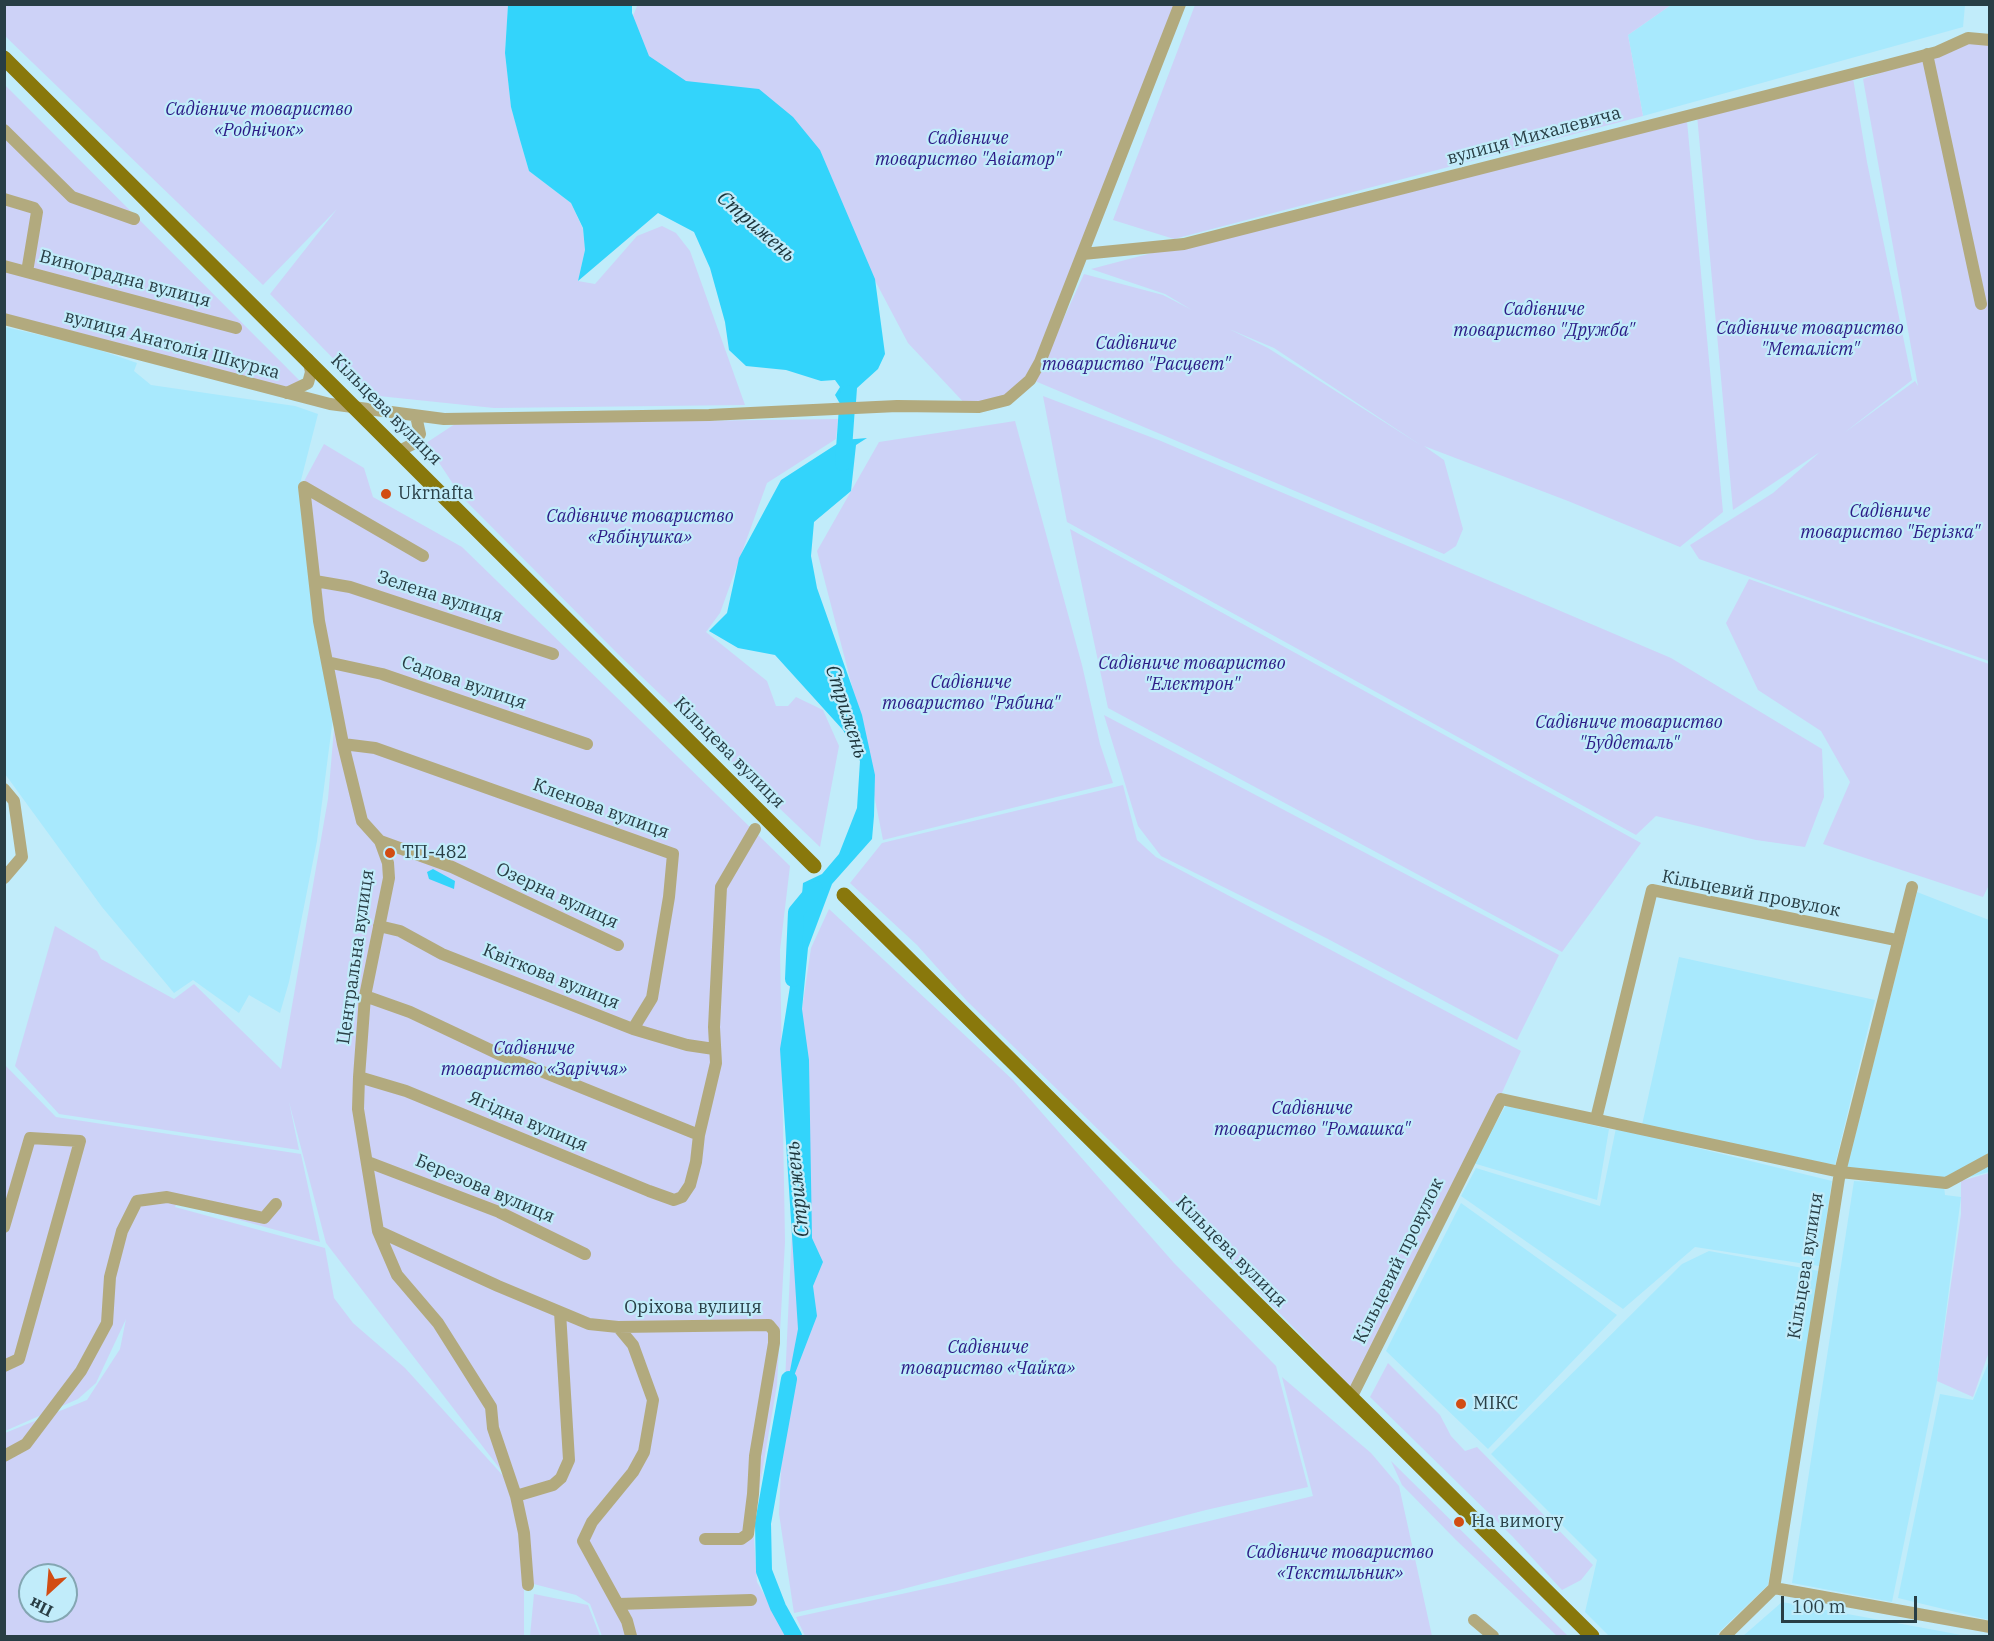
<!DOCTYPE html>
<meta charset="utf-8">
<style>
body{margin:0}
#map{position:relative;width:1994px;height:1641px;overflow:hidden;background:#c1ecfa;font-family:"IBM Plex Serif",serif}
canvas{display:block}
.frame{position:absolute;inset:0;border:6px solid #283e45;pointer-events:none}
.north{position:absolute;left:18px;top:1563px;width:60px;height:60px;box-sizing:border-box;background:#c1ecfa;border:2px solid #84a6b2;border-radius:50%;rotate:206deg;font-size:16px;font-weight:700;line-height:24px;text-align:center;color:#283e45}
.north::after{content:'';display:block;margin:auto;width:21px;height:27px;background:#d24c13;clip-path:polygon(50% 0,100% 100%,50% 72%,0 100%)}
.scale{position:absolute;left:1781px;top:1596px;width:136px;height:27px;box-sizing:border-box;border:3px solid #283e45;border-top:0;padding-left:8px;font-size:18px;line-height:21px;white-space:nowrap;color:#283e45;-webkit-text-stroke:4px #c1ecfa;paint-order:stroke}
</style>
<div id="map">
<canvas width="1994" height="1641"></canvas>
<div class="frame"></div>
<div class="north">Пн</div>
<div class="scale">100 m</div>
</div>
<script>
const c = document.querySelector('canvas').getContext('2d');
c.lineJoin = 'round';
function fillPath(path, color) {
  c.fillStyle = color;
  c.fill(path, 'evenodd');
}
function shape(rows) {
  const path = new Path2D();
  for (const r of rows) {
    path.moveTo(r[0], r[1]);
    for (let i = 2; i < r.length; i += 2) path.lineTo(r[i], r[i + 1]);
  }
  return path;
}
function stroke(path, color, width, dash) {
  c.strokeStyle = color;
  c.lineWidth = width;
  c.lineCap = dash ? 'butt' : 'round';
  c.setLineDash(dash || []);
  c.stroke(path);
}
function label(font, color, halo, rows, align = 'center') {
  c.font = font + ' "IBM Plex Serif",serif';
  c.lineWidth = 4.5;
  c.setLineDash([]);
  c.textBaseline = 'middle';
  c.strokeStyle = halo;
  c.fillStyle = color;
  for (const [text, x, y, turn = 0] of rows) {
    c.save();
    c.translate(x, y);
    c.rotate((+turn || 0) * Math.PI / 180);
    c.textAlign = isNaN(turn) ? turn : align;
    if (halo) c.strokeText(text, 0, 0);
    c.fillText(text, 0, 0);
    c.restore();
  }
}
fillPath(shape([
 [1671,5,1965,5,1963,27,1643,116,1628,35],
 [5,327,88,346,137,363,134,371,151,385,295,406,318,414,300,484,333,718,317,841,289,982,280,1013,249,995,239,1013,193,980,174,993,102,907,5,774],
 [1917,892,1989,920,1989,1172,1946,1183,1847,1167],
 [1679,957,1875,1000,1835,1165,1642,1125],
 [1506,1105,1609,1129,1597,1200,1473,1163],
 [1616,1128,1832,1181,1819,1266,1695,1247,1623,1309,1461,1196,1476,1168,1600,1206],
 [1854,1181,1944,1186,1945,1195,1961,1197,1937,1381,1892,1602,1792,1583],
 [1461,1203,1617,1315,1488,1449,1386,1351],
 [1709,1251,1825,1272,1768,1585,1715,1636,1609,1636,1585,1612,1597,1560,1491,1454,1682,1264],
 [1989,1361,1989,1620,1898,1598,1940,1394,1973,1400],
 [1782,1602,1940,1631,1966,1636,1743,1636]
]), '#a8e9fd');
fillPath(shape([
 [638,4,1180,5,1047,340,1019,392,968,407,908,343,814,165,655,74,629,25],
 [4,5,508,5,505,53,511,106,520,140,529,171,571,203,583,229,585,250,578,281,595,284,637,236,662,226,676,233,690,251,745,405,494,408,369,395,270,294,337,209,263,285,5,36],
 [1195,5,1195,4,1671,5,1628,35,1643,116,1174,239,1113,220],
 [1975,38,1989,43,1989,661,1699,559,1690,545,1773,493,1820,452,1733,510,1697,115,1853,78,1867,162,1912,380,1844,433,1915,381,1918,386,1863,79],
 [4,84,306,387,286,393,5,318],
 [1687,121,1723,512,1680,547,1568,501,1424,446,1444,460,1463,529,1456,546,1444,554,1035,381,1084,274,1163,295,1192,310,1165,294,1091,269,1228,233],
 [1229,329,1274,348,1422,446,1268,348],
 [1043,396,1161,441,1671,658,1822,749,1824,797,1805,847,1756,840,1656,816,1636,835,1067,522],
 [838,419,836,439,767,483,720,613,706,632,767,681,776,706,788,706,796,697,823,710,839,746,820,847,618,654,461,496,426,443,455,424],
 [1015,421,1082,665,1100,744,1113,783,883,840,854,694,817,551,879,442],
 [324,444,364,468,373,497,462,547,790,866,780,950,785,1242,777,1385,753,1525,757,1582,788,1636,602,1636,590,1604,576,1595,530,1583,524,1513,524,1636,5,1636,5,1433,87,1400,120,1349,126,1319,96,1383,78,1399,5,1431,4,1064,56,1117,301,1154,320,1242,177,1203,175,1207,325,1248,334,1298,353,1323,405,1368,517,1491,326,1243,289,1102,299,1150,59,1114,15,1066,55,926,97,951,101,959,174,999,194,984,281,1069,328,799,335,717,302,485],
 [30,1575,66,1575,66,1611,30,1611],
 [1070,529,1641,843,1562,952,1108,708],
 [1749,579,1989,664,1990,883,1983,897,1823,844,1850,782,1821,731,1758,690,1726,623],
 [1104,715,1559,955,1517,1040,1328,939,1161,856,1138,826],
 [1123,785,1137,840,1156,857,1521,1051,1446,1215,1357,1393,1161,1191,967,1001,917,945,850,883,882,843],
 [829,909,1013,1080,1174,1263,1276,1366,1308,1487,1206,1510,895,1591,794,1613,779,1514,802,1009,811,948],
 [1989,1173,1989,1352,1973,1397,1937,1381,1961,1214,1961,1181],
 [1388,1363,1440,1415,1451,1436,1465,1451,1477,1447,1593,1565,1581,1580,1562,1590,1512,1536,1370,1397],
 [1282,1377,1371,1453,1399,1486,1432,1636,805,1636,796,1617,952,1583,1313,1496],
 [1391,1461,1568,1636,1557,1636,1456,1540,1402,1485],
 [534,1594,588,1605,600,1636,530,1636]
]), '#cdd2f7');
fillPath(shape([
 [508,5,632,5,632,13,649,56,686,81,759,89,793,117,820,150,875,279,885,354,878,369,857,388,856,402,839,402,835,395,840,387,835,380,821,381,786,370,746,366,729,350,725,322,710,268,694,232,658,213,578,281,585,250,583,228,571,203,529,171,520,140,511,107,505,53],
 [867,438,856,445,851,491,814,522,811,556,817,588,862,715,875,775,874,816,872,839,832,884,808,948,802,1009,809,1060,812,1238,823,1262,813,1286,817,1316,784,1402,798,1329,780,1049,799,930,803,883,822,874,839,854,857,808,860,761,843,730,775,655,738,648,709,631,727,613,739,558,781,480,843,440],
 [433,869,455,881,454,889,429,879,427,872]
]), '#33d4fb');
stroke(shape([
 [843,463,848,393],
 [793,979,796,912,815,889],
 [789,1379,763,1523,764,1571,778,1607,794,1636]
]), '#33d4fb', 16);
stroke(shape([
 [1927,54,1981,304],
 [4,130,72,197,134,219],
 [4,199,34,208,37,212,27,272],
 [1083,254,1184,244,1880,67,1937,52,1968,38,1990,40],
 [4,266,236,328],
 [4,319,330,404,444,419,709,415,897,406,979,407,1007,400,1030,380,1040,362,1180,4],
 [287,393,308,383,311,372,308,359],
 [399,451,413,444,420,434,416,416],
 [304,487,319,621,343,744,362,821,380,841,388,863,389,878,365,996,359,1077,358,1109,378,1231,397,1275,438,1323,491,1407,493,1428,516,1496,524,1533,528,1585],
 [304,487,423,556],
 [315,581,350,587,553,654],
 [327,662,382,674,587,744],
 [343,744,375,748,673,854,669,897,652,998,633,1029],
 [4,789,14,801,22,857,4,878],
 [380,841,452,867,618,945],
 [379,926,400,931,442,954,633,1029,687,1045,714,1049],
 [365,996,410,1012,501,1055,699,1135],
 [359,1077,406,1091,649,1191,674,1200,682,1197,690,1185,696,1162,699,1135,716,1063,714,1027,721,887,755,829],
 [1596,1119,1652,890,1896,940],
 [368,1162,499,1212,585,1254],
 [4,1227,30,1138,80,1141,19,1359,4,1366],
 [378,1231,498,1286,589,1324,618,1327,769,1325,774,1331,774,1343,755,1456,753,1494,748,1534,741,1539,705,1539],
 [618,1327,633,1345,653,1400,644,1452,633,1472,592,1522,583,1541,627,1621,631,1636],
 [1351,1398,1501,1099,1840,1172,1946,1183,1990,1159],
 [4,1456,26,1444,81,1371,107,1323,110,1277,122,1231,137,1201,167,1197,264,1218,276,1204],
 [516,1496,553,1485,561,1478,569,1460,560,1312],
 [1774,1588,1990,1627],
 [618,1604,751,1600],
 [1474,1620,1493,1636],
 [1725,1636,1774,1588,1840,1172,1912,887]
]), '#b2aa7e', 12);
stroke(shape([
 [4,58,814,866],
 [844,895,1592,1636]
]), '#89780c', 15);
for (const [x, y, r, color] of [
 [386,494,6,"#d24c13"],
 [390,853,6,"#d24c13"],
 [1461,1404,6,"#d24c13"],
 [1459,1522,6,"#d24c13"]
]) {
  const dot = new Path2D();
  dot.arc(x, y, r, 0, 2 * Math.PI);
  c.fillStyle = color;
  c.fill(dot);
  stroke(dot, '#c1ecfa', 2);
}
label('italic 18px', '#2c1b86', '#c1ecfa', [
 ["Садівниче товариство",259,110],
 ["«Роднічок»",259,131],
 ["Садівниче",968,139],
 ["товариство \"Авіатор\"",968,160],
 ["Садівниче",1544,310],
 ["товариство \"Дружба\"",1544,331],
 ["Садівниче товариство",1810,329],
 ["\"Металіст\"",1810,350],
 ["Садівниче",1136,344],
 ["товариство \"Расцвет\"",1136,365],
 ["Садівниче",1890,512],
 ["товариство \"Берізка\"",1890,533],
 ["Садівниче товариство",640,517],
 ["«Рябінушка»",640,538],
 ["Садівниче товариство",1192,664],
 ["\"Електрон\"",1192,685],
 ["Садівниче",971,683],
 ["товариство \"Рябина\"",971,704],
 ["Садівниче товариство",1629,723],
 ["\"Буддеталь\"",1629,744],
 ["Садівниче",534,1049],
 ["товариство «Заріччя»",534,1070],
 ["Садівниче",1312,1109],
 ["товариство \"Ромашка\"",1312,1130],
 ["Садівниче",988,1348],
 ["товариство «Чайка»",988,1369],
 ["Садівниче товариство",1340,1553],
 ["«Текстильник»",1340,1574]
]);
label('18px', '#283e45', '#c1ecfa', [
 ["вулиця Михалевича",1534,136,-15],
 ["Виноградна вулиця",125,279,15],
 ["вулиця Анатолія Шкурка",172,345,15],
 ["Кільцева вулиця",386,410,45],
 ["Зелена вулиця",440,597,18],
 ["Садова вулиця",464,683,19],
 ["Кільцева вулиця",729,753,45],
 ["Кленова вулиця",601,809,20],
 ["Кільцевий провулок",1751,894,11],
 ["Озерна вулиця",557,896,25],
 ["Центральна вулиця",356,957,-82],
 ["Квіткова вулиця",551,977,22],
 ["Ягідна вулиця",528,1122,23],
 ["Березова вулиця",485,1189,23],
 ["Кільцева вулиця",1231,1252,45],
 ["Кільцевий провулок",1399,1261,-64],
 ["Кільцева вулиця",1806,1266,-81],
 ["Оріхова вулиця",693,1308]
]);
label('18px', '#283e45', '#c1ecfa', [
 ["Ukrnafta",398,494],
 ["ТП-482",402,853],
 ["МІКС",1473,1404],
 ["На вимогу",1471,1522]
], 'left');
label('italic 20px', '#1a3239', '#c1ecfa', [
 ["Стрижень",756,227,41],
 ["Стрижень",846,712,72],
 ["Стрижень",798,1189,-96]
]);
</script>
